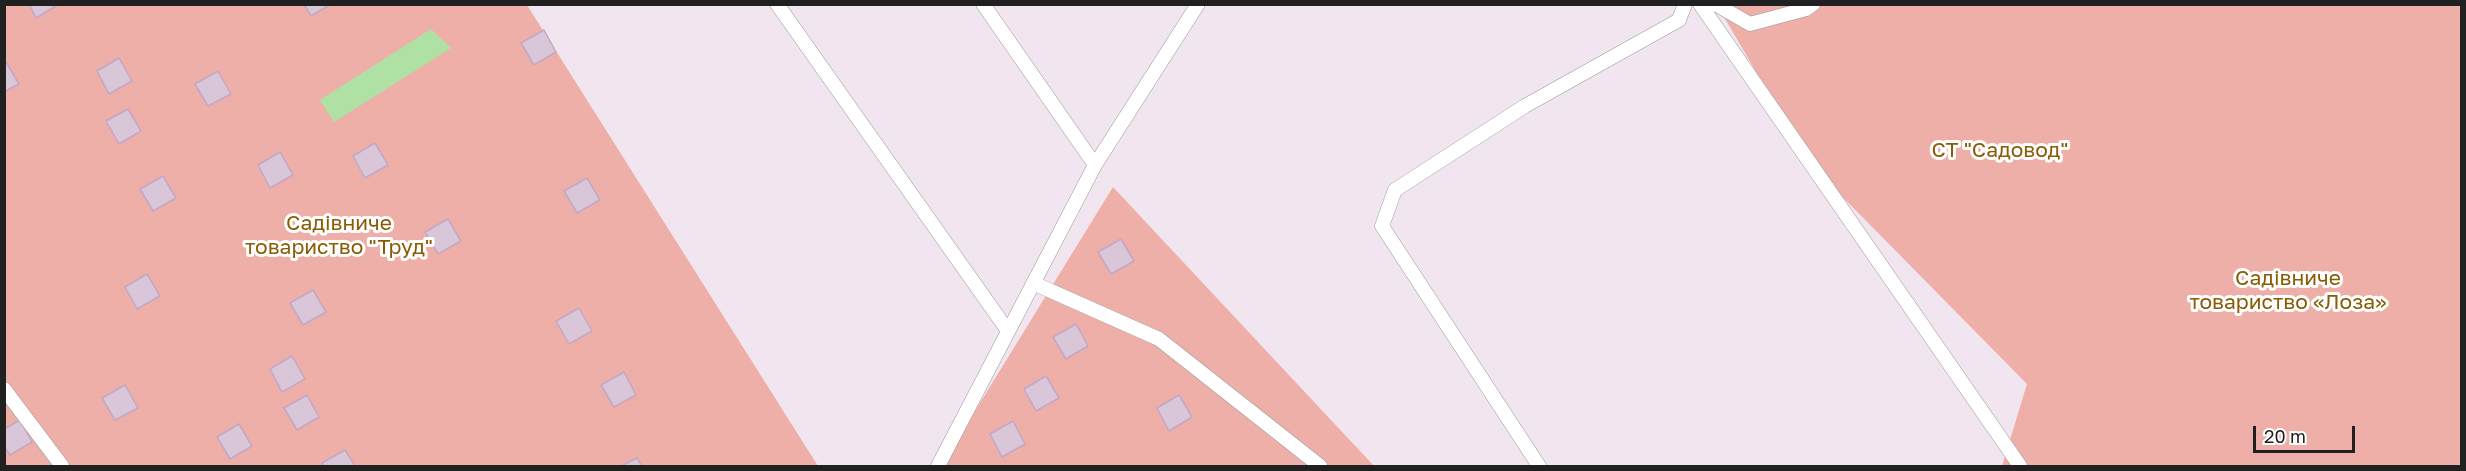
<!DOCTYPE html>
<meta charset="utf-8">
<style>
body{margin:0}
#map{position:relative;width:2466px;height:471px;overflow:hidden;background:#f1e6ef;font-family:"Golos Text",sans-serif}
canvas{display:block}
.frame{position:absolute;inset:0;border:6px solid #202020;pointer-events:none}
.scale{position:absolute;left:2253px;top:426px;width:102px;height:27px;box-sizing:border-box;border:3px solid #202020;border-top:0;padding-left:8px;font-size:18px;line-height:21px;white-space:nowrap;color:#202020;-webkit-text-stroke:4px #fff;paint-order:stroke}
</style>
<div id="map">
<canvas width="2466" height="471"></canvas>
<div class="frame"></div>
<div class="scale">20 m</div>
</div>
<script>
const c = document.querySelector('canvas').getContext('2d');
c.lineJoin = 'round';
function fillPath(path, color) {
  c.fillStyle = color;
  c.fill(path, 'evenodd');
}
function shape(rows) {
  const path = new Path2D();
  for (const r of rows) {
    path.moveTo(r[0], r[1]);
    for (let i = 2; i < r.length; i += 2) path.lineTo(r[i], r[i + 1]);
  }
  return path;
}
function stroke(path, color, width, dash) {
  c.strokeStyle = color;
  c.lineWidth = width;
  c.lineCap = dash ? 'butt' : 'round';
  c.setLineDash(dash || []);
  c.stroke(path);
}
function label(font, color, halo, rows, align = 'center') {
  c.font = font + ' "Golos Text",sans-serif';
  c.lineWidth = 6;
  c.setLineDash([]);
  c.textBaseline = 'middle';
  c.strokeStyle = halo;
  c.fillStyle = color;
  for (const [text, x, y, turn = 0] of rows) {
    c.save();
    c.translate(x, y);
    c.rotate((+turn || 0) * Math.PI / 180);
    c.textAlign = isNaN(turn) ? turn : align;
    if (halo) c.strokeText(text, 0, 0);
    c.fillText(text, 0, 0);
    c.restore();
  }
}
fillPath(shape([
 [4,5,527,5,818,466,5,466],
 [1717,5,2461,5,2461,466,2002,466,2027,384,1810,164],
 [1113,187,1374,466,941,466]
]), '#eeafa9');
fillPath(shape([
 [431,29,451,48,334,122,320,100]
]), '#b0e1a4');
const building = shape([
 [29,4,59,4,36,18,29,4],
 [304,4,331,4,311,16,304,4],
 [544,30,556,52,534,65,521,43,544,30],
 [119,58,132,81,109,94,97,71,119,58],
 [6,62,19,84,4,92,4,63,6,62],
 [218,71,231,94,208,106,195,84,218,71],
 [128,109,141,131,119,144,106,121,128,109],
 [375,143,388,165,365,178,353,156,375,143],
 [280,152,293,175,270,188,258,165,280,152],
 [163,176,176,198,153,211,140,189,163,176],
 [587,178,600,200,577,213,564,191,587,178],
 [448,219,461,241,438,254,425,232,448,219],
 [1121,239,1134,261,1111,274,1098,252,1121,239],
 [147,274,160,296,137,309,125,287,147,274],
 [313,290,326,312,303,325,290,303,313,290],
 [579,308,592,331,569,344,556,321,579,308],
 [1076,324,1088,346,1066,359,1053,337,1076,324],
 [292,356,305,379,282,392,270,369,292,356],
 [624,372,636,395,614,407,601,385,624,372],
 [1046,376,1059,398,1036,411,1024,389,1046,376],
 [125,385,138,408,115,420,102,398,125,385],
 [307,395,319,417,297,430,284,408,307,395],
 [1179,395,1192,417,1169,431,1157,408,1179,395],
 [20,420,32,442,10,455,4,446,4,429,20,420],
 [1013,421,1025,444,1002,457,990,434,1013,421],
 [239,424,252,446,230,459,217,437,239,424],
 [345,450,355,466,324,466,322,463,345,450],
 [637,458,642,466,621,466,637,458]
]);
fillPath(building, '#d9c6d8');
stroke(building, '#c4a7c4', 1.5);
const service = shape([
 [777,4,1008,331],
 [983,4,1095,165],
 [1700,4,2020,466],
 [1715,4,1750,24,1806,9,1813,4],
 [1033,283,1159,339,1320,466],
 [4,389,62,466],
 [938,466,1095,165,1198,4],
 [1539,466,1382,226,1395,190,1525,106,1679,20,1685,4]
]);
stroke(service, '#9a9a9a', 15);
stroke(service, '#fff', 14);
label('21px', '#885b04', '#fff', [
 ["СТ \"Садовод\"",2000,150],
 ["Садівниче",339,223],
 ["товариство \"Труд\"",339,247],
 ["Садівниче",2288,278],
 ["товариство «Лоза»",2288,302]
]);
</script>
